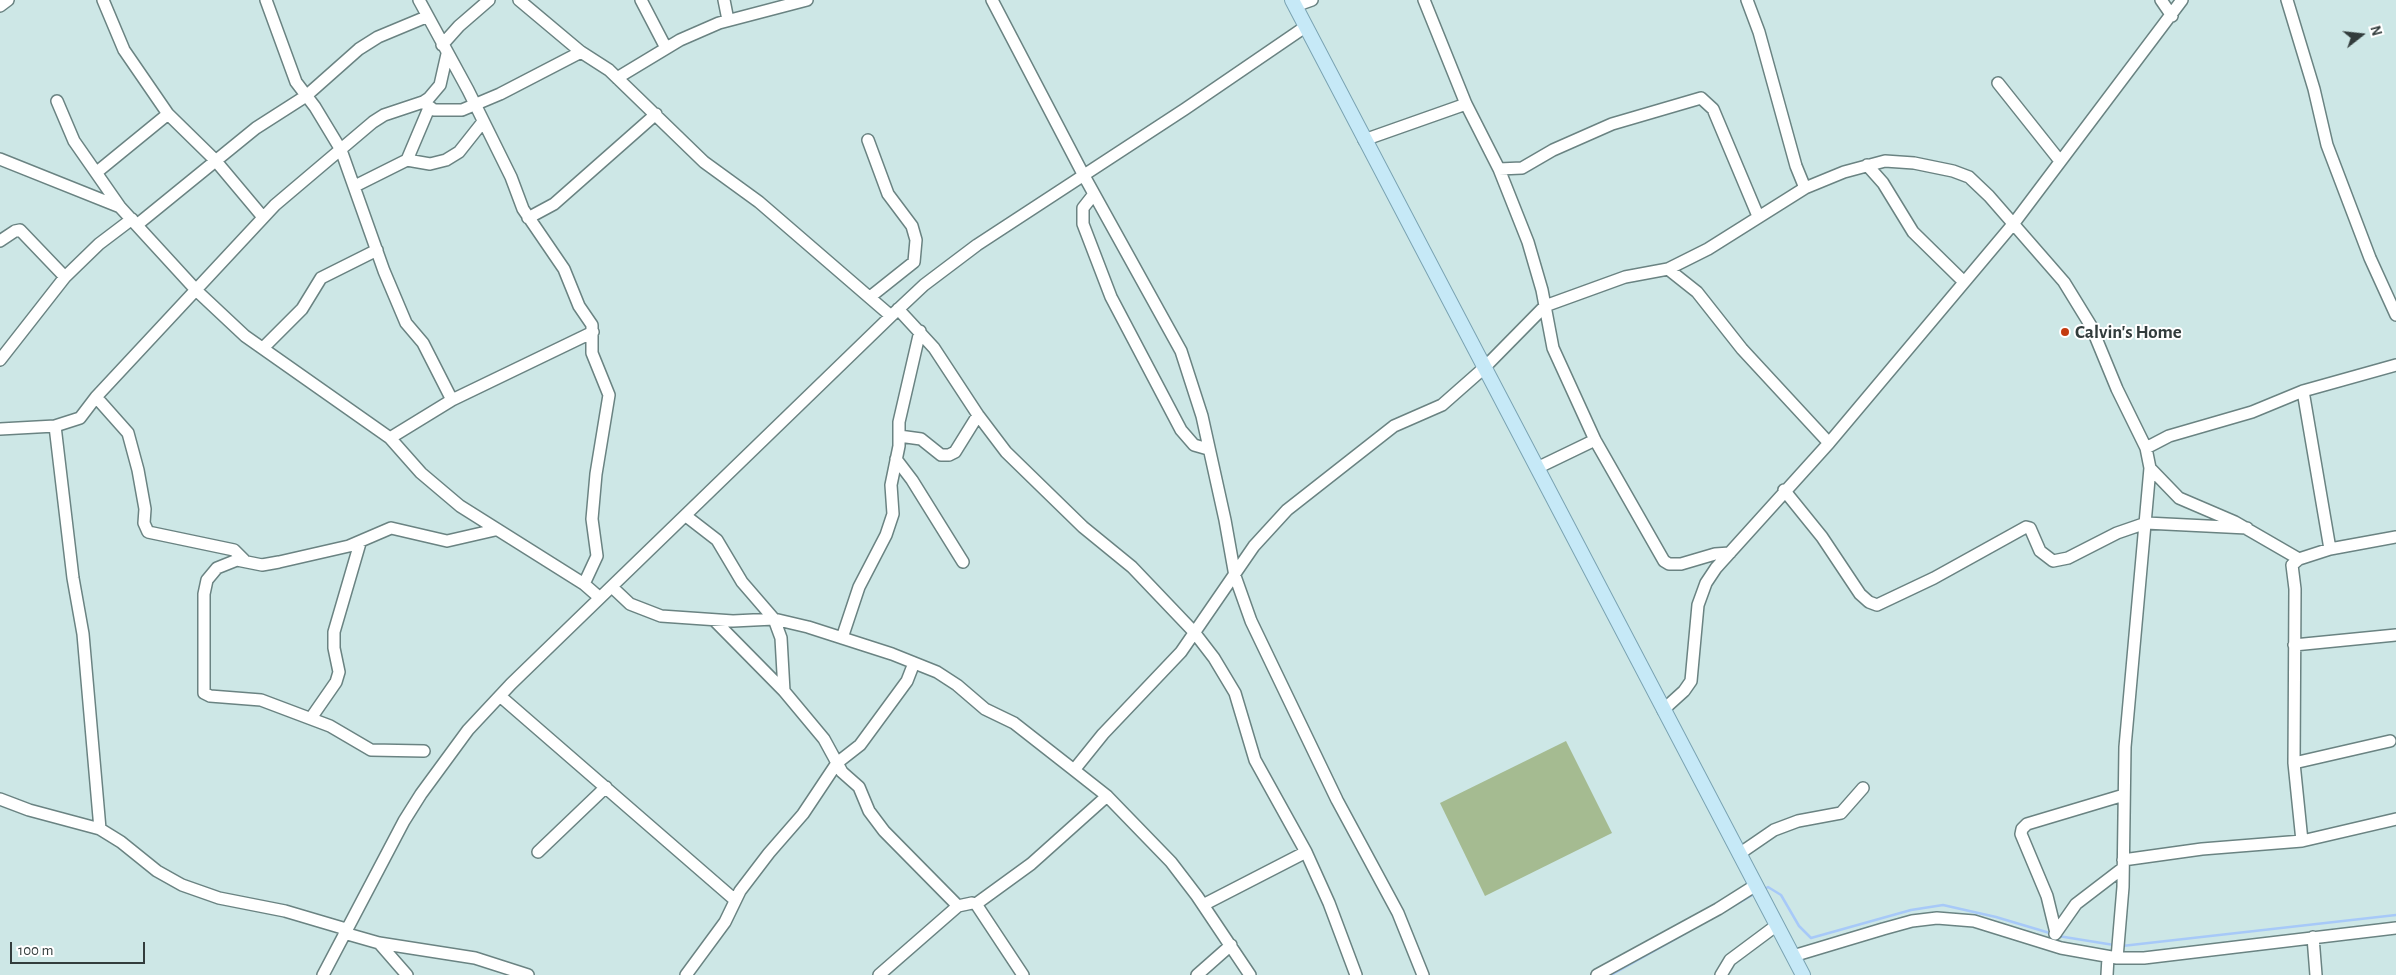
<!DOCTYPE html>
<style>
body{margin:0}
#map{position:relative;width:2396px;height:975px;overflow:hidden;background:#cde7e6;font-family:"Alegreya Sans",sans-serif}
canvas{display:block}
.north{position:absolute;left:2336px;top:10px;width:50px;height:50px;-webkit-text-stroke:4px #fff;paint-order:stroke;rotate:74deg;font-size:14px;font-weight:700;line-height:20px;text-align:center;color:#323c3c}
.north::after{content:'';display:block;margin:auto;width:18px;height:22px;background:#323c3c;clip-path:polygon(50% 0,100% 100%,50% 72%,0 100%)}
.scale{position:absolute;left:10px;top:942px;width:135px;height:22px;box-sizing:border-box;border:2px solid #323c3c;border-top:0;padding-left:6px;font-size:15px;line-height:18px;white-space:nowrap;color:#323c3c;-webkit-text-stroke:4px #fff;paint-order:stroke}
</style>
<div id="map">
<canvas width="2396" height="975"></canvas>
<div class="north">N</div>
<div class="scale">100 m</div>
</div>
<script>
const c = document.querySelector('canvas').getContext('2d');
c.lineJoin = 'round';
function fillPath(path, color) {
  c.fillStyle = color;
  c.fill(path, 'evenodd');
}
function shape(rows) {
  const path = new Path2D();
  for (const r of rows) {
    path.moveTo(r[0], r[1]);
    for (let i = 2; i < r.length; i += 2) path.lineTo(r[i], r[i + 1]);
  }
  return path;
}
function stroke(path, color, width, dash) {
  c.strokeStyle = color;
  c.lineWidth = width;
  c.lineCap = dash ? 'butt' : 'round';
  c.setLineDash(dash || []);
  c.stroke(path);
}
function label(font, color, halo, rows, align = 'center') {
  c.font = font + ' "Alegreya Sans",sans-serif';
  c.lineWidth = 4;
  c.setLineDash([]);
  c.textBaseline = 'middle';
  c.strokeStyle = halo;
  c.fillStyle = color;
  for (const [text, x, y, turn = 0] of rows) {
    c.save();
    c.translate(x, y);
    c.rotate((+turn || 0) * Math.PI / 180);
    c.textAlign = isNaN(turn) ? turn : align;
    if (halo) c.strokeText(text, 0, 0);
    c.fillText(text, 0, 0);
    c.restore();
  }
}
fillPath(shape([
 [1566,741,1612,833,1485,896,1440,803]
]), '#a5bb91');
stroke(shape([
 [1763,890,1768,887,1781,895,1799,926,1811,938,1911,910,1943,905,1996,917,2053,934],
 [1728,909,1756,893],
 [2058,936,2114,945],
 [2122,946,2396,915],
 [1611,975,1686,933]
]), '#a7c9f8', 2.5);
const minor = shape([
 [103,0,124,50,168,114,215,160,262,216],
 [266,0,296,82,315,107,341,150,384,271,406,323,423,343,452,400],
 [419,0,468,90,511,177,523,209,564,269,579,306,592,325,592,353,609,395,596,474,592,519,597,556,584,584],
 [519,0,581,52,609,70,704,162,759,202,891,316],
 [641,0,666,48],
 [724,0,728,20],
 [992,0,1083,174,1181,351,1202,416,1225,520,1235,576,1251,621,1337,800,1398,913,1423,975],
 [1424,0,1466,104,1499,169,1528,242,1542,290,1553,348,1595,440,1664,561,1669,564,1681,564,1715,554,1730,553],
 [1747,0,1759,32,1796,166,1805,188],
 [2161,0,2172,16],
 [2287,0,2314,89,2327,145,2370,258,2396,315],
 [0,6,8,0],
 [1295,6,1312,0],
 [442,45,459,26,489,0],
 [617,78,680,40,719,23,807,0],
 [1998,83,2060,161],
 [57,101,74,141,120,207],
 [423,102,434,110,462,110,500,94,581,52],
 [868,140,888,194,912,226,916,240,914,262,870,297],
 [1364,140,1466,104],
 [0,159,120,207,197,291,245,336,390,438,421,473,460,506,584,584,600,598],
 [407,160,430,164,446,160,459,152,482,123],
 [1867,165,1883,183,1913,232,1964,282],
 [1499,169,1522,168,1553,150,1612,124,1701,98,1713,109,1758,216],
 [97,172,168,114],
 [355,186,407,160,429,108],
 [1094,194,1083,208,1083,224,1111,297,1181,430,1194,445,1208,449],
 [528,218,554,204,656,114],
 [138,224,256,128,306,96,359,49,378,37,426,17],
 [0,241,15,231,20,230,65,277],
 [1668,269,1697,292,1742,349,1829,443],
 [898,309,934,348,978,415,1006,452,1083,527,1132,567,1194,632,1214,658,1235,693,1255,760,1306,852,1329,903,1356,975],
 [263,348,302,309,321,278,377,250],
 [0,360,65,277,99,244,132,219],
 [2303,391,2330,549],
 [96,397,128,433,138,470,145,509,144,523,148,532,234,550,244,560],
 [0,429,55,426],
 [899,436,921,439,941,455,949,455,955,452,978,415],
 [390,438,452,400,593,332],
 [2146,448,2169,436,2252,412,2303,391,2396,365],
 [896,459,912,480,963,562],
 [1537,468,1595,440],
 [2150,468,2179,498,2235,522,2299,559],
 [1784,490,1822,537,1860,594,1869,602,1877,605,1934,578,2026,527,2030,528,2040,551,2053,561,2068,558,2117,533,2146,523,2247,528],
 [686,516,717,540,742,582,774,619,781,638,784,691],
 [612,587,630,604,661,616,733,621,774,619,808,627,892,654,937,672,957,685,985,709,1014,723,1074,770,1103,734,1181,652,1254,546,1287,510,1394,426,1442,405,1484,368,1545,306,1625,277,1668,269,1708,249,1805,188,1844,172,1885,161,1914,163,1953,171,1969,177,1989,196,2064,282,2091,326,2117,389,2146,448,2150,468,2125,747,2123,887,2117,958],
 [714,620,784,691,824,739,842,772,859,787,869,811,884,831,958,906],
 [842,638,859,587,886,535,893,514,891,485,899,446,899,422,920,331],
 [2294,645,2396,635],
 [500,696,735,900],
 [1663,710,1684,691,1691,681,1698,605,1706,583,1716,568,1829,443,2014,223,2182,0],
 [311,718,336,682,339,672,334,648,334,632,360,543],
 [424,751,371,750,330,726,261,700,210,696,204,693,204,594,207,580,217,568,237,560,262,565,279,562,349,546,391,528,447,541,495,530],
 [2294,763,2390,741],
 [1074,770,1107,796,1171,862,1197,896,1250,975],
 [0,799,29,810,100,829],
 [2302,841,2294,763,2295,589,2292,565,2299,559,2330,549,2396,537],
 [538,852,606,787],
 [1739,854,1774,830,1798,821,1841,813,1863,788],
 [2123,860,2202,849,2302,841,2396,819],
 [976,904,1031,864,1107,796],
 [1203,905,1306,852],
 [346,929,285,911,219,898,182,885,157,871,121,842,100,829,83,634,73,578,55,426,80,418,96,397,275,205,373,122,384,115,423,102,429,98,440,85,447,54],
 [344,933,379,943,475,958,528,975],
 [2056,933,2047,896,2021,834,2022,829,2027,824,2124,795],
 [2055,934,2076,904,2123,868],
 [2313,937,2316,975],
 [379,943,407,975],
 [1793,956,1883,929,1912,921,1937,918,1974,921,2061,948,2117,958,2144,958,2396,928],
 [323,975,404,821,421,794,468,730,511,684,891,316,924,285,977,245,1185,109,1305,27],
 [686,975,725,922,740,891,769,853,803,814,837,763,860,745,907,681,914,663],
 [879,975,958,906,972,903,976,904,1023,975],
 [1197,975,1231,945],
 [1597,975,1718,909,1756,885],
 [1721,975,1730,960,1777,925],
 [2107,975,2108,957]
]);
const major = shape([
 [1292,0,1803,975]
]);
stroke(minor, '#6a8382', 14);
stroke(major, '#7aa3b2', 16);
stroke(minor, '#fff', 11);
stroke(major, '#c6e9f7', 14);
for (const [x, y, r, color] of [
 [2065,332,5,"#c43b0f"]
]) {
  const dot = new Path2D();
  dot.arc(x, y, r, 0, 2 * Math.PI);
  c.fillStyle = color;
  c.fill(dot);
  stroke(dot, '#fff', 2);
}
label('bold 19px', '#323c3c', '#fff', [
 ["Calvin's Home",2075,332]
], 'left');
</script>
